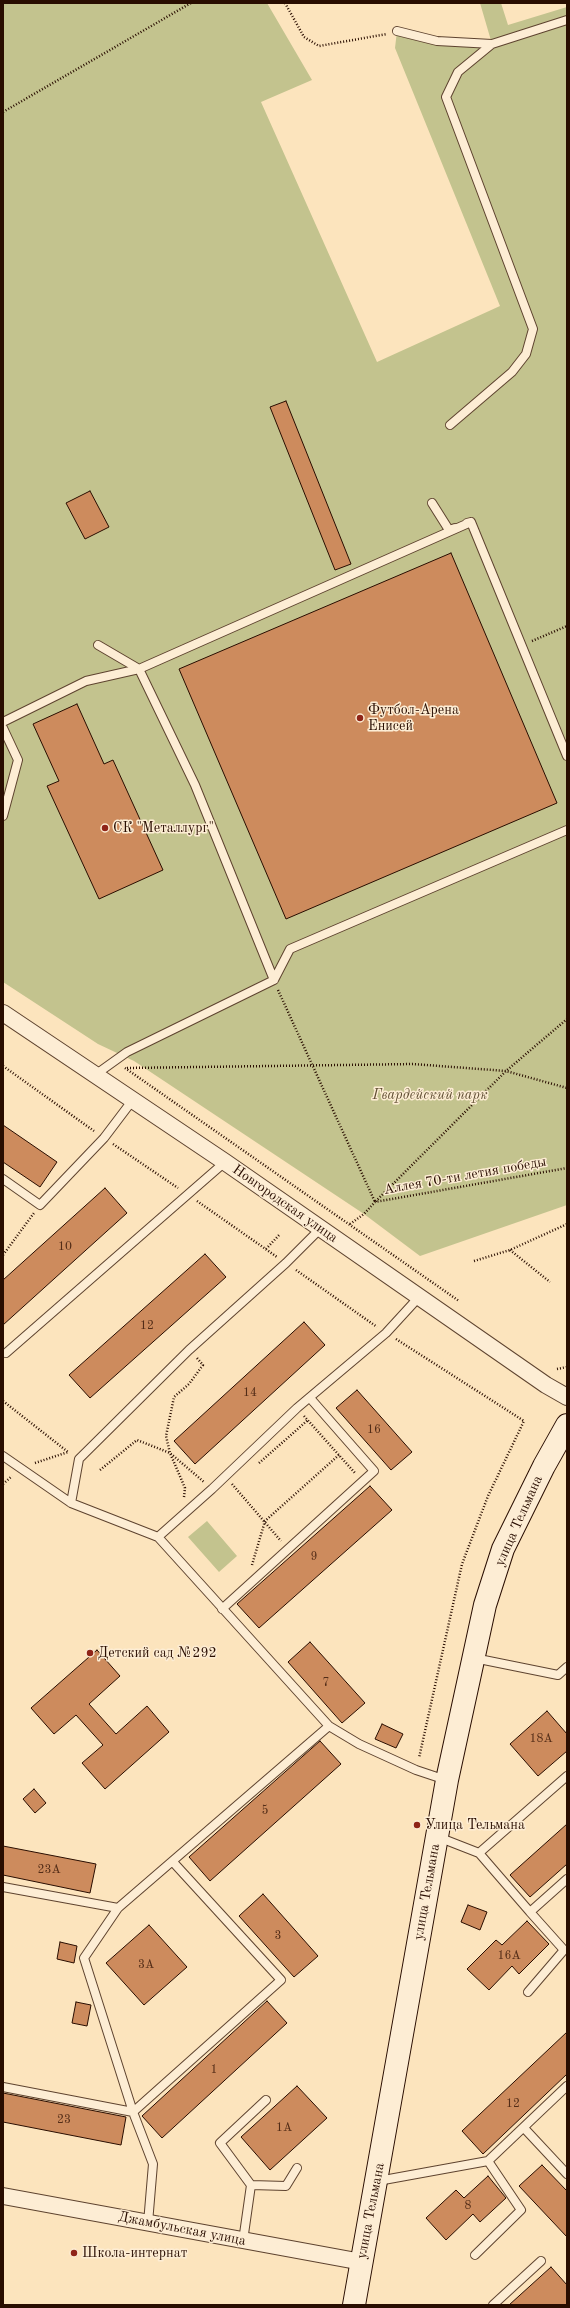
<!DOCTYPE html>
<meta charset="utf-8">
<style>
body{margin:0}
#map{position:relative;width:570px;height:2308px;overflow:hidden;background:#fce4bd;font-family:"Old Standard TT",serif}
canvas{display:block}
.frame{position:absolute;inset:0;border:4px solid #290d00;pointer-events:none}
</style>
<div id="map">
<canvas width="570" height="2308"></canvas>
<div class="frame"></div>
</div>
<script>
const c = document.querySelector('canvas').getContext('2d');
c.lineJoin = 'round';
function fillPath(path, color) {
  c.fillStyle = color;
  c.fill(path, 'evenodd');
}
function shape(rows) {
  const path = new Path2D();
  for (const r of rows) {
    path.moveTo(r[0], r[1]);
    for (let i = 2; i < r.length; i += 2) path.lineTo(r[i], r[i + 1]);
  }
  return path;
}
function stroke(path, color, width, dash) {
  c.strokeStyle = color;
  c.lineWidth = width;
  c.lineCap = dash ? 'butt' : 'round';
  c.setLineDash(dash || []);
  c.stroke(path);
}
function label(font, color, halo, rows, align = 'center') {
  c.font = font + ' "Old Standard TT",serif';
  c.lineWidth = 3;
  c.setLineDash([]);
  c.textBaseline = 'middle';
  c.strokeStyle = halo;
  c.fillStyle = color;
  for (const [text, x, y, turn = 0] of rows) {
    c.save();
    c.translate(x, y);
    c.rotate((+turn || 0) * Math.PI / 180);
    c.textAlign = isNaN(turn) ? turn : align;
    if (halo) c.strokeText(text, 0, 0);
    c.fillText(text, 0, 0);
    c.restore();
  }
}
fillPath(shape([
 [3,3,267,3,312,80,261,102,377,362,500,306,395,48,397,31,437,41,492,44,480,3,501,3,508,25,567,7,567,1205,420,1256,364,1214,134,1061,98,1044,3,982],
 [207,1521,237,1556,219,1572,188,1537]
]), '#c3c38e');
const building = shape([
 [286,401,351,564,335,570,270,407,286,401],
 [90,491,109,527,85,539,66,503,90,491],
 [451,553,557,803,286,919,179,669,451,553],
 [77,704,104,764,113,760,163,870,99,899,47,786,59,781,33,724,77,704],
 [3,1125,57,1162,40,1187,3,1162,3,1125],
 [105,1188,127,1213,3,1325,3,1280,105,1188],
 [205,1254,226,1277,90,1398,69,1375,205,1254],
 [304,1322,325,1345,195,1464,174,1441,304,1322],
 [357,1390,412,1452,391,1470,336,1408,357,1390],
 [370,1486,392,1510,259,1628,237,1604,370,1486],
 [310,1642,365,1703,342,1723,288,1662,310,1642],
 [97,1650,120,1676,89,1704,116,1734,147,1706,169,1732,105,1789,82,1763,103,1745,76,1715,54,1734,31,1708,97,1650],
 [547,1711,567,1734,567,1751,538,1776,510,1744,547,1711],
 [382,1724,403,1734,396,1748,375,1739,382,1724],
 [320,1741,341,1764,210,1881,189,1857,320,1741],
 [34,1789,46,1803,35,1813,23,1799,34,1789],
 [567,1824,567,1864,530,1897,510,1875,567,1824],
 [3,1846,96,1864,90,1893,3,1875,3,1846],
 [263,1894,318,1956,294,1977,239,1916,263,1894],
 [468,1905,487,1912,480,1930,461,1922,468,1905],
 [527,1921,549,1944,519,1974,512,1966,489,1990,467,1969,496,1940,502,1945,527,1921],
 [149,1925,187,1967,144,2005,106,1963,149,1925],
 [60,1942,77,1946,74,1963,57,1959,60,1942],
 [267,2001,287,2023,162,2138,142,2116,267,2001],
 [76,2002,91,2005,87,2026,72,2023,76,2002],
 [567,2032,567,2074,483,2154,462,2131,567,2032],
 [297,2086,327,2118,270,2170,241,2137,297,2086],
 [3,2093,126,2117,121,2145,3,2122,3,2093],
 [542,2165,567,2191,567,2237,519,2186,542,2165],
 [488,2176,506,2198,480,2222,473,2214,446,2240,426,2218,456,2190,464,2198,488,2176],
 [551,2267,567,2285,567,2305,509,2305,551,2267]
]);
fillPath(building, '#cd8b5d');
stroke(building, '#290d00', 1);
const lane = shape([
 [397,31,437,41,492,44],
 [450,425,512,372,526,354,533,329,446,97,458,72,492,44,567,20],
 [432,503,449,530,455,528],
 [467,523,471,522,567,756],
 [98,645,139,669,195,785,274,980],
 [3,722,86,681,139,669,471,522],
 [3,728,18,760,3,816],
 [95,1075,127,1052,274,980,290,949,567,830],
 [3,1179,40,1205,104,1138,132,1101],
 [6,1353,225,1162],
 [3,1456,71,1503,158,1537,329,1726,359,1744,416,1770,446,1780],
 [71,1503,79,1459,189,1350,286,1263,320,1229],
 [158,1537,212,1489,297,1408,386,1333,419,1297],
 [222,1609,374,1471,310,1398],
 [474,1658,558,1675,567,1667],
 [438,1837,479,1853,530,1912,567,1879],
 [479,1853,567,1776],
 [173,1862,281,1980,133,2112,84,1958,118,1908,329,1726],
 [3,1887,118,1908],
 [528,1992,564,1950,530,1912],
 [3,2087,133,2112,153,2164,148,2223],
 [524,2128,567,2174],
 [378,2181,488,2161,567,2086],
 [251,2185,286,2186,297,2168],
 [243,2241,251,2185,220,2143,266,2100],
 [475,2255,521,2210,488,2161],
 [493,2305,541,2261]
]);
const street = shape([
 [3,1013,225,1162,546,1385,567,1397],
 [3,2196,362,2262]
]);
const secondary = shape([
 [354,2305,447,1780,485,1605,503,1549,544,1466,567,1425]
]);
stroke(lane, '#5e432f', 10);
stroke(street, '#5e432f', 18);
stroke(secondary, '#290d00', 24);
stroke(shape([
 [285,3,304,37,319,46,387,34],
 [3,112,191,3],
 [532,641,567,626],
 [278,990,375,1202,506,1071,567,1019],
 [3,1066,94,1131],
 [125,1068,459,1301],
 [127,1068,413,1064,506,1071,567,1088],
 [113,1144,178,1188],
 [197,1201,277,1257],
 [350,1224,364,1214,375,1202,567,1168],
 [266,1249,280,1234],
 [510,1250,550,1282],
 [3,1255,34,1213],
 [474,1261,510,1250,567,1224],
 [296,1270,377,1327],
 [396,1339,524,1421,488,1496,462,1564,419,1758],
 [557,1369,567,1367],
 [3,1401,68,1452],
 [304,1416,355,1473],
 [35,1463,68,1452],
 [259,1463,308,1420],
 [100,1470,137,1440,170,1453,204,1482],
 [3,1484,12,1476],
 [232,1484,281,1541],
 [184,1497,185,1488,170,1453,166,1436,174,1397,189,1384,203,1365,197,1358],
 [252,1565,265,1521,339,1455]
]), '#290d00', 2.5, [1, 2]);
stroke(lane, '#fdedd4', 8);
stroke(street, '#fdedd4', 16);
stroke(secondary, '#fdedd4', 22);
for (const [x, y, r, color] of [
 [360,718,4,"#8f2418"],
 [105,828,4,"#8f2418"],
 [90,1653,4,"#8f2418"],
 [417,1825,4,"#8f2418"],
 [74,2253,4,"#8f2418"]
]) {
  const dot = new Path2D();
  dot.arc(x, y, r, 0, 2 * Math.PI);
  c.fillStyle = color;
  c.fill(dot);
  stroke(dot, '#fdedd4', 1.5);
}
label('12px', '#522c17', null, [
 ["10",65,1247],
 ["12",147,1326],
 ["14",250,1393],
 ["16",374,1430],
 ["9",314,1557],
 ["7",326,1683],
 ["18А",541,1739],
 ["5",265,1811],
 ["23А",49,1870],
 ["3",278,1936],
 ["16А",509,1956],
 ["3А",146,1965],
 ["1",214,2070],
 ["12",513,2104],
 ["23",64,2120],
 ["1А",284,2128],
 ["8",468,2206]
]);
label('14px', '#290d00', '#fdedd4', [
 ["Футбол-Арена",368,710],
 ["Енисей",368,726],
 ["СК \"Металлург\"",113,828],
 ["Детский сад №292",98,1653],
 ["Улица Тельмана",425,1825],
 ["Школа-интернат",82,2253]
], 'left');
label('italic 14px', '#5f4d32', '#fdedd4', [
 ["Гвардейский парк",430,1095]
]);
label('14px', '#290d00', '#fdedd4', [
 ["Аллея 70-ти летия победы",465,1176,-10],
 ["Новгородская улица",285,1204,35],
 ["улица Тельмана",519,1521,-66],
 ["улица Тельмана",427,1892,-80],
 ["улица Тельмана",371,2211,-79],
 ["Джамбульская улица",182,2229,11]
]);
</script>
